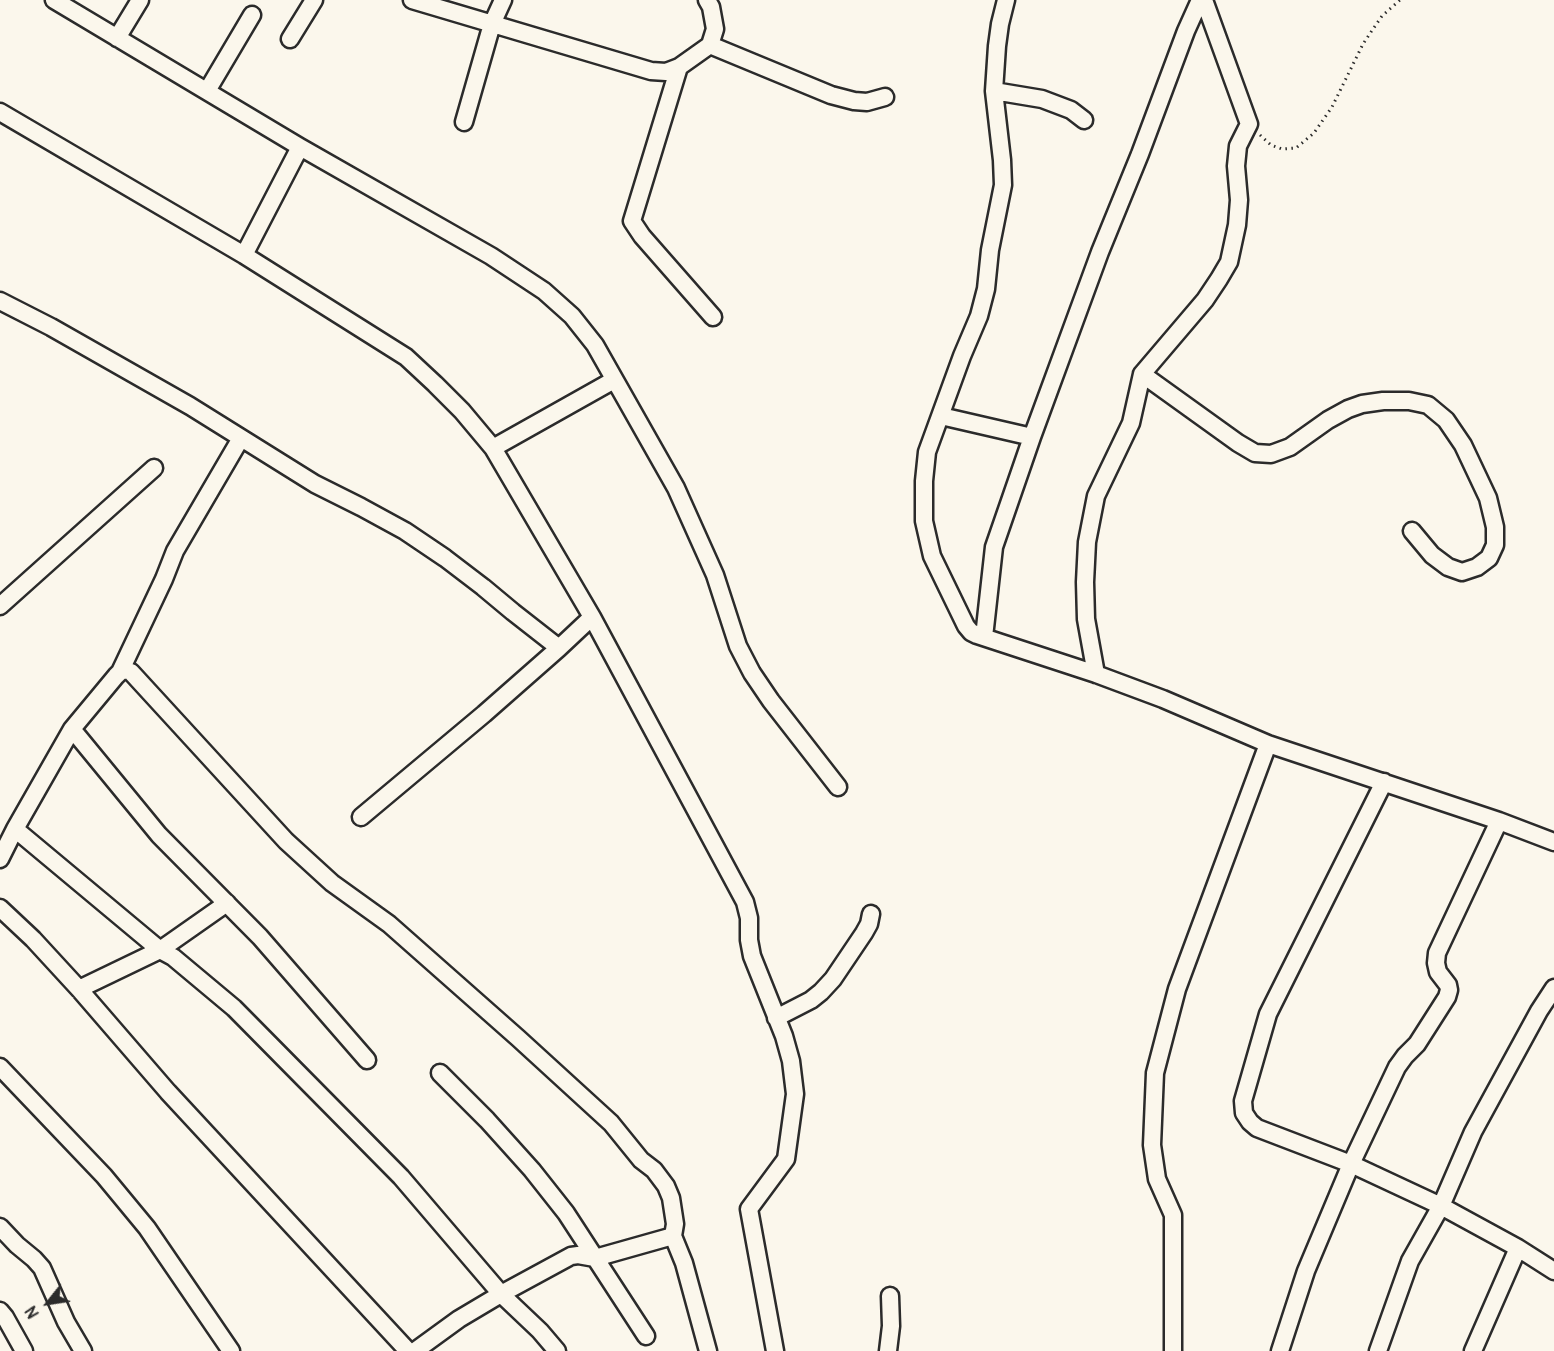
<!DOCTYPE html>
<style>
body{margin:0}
#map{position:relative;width:1554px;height:1351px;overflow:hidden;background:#fbf7ec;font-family:Pangolin,sans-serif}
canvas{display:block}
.north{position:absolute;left:18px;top:1273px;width:60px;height:60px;-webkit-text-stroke:4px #fbf7ec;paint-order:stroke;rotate:240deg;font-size:16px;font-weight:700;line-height:24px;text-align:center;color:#2b2b2b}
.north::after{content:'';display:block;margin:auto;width:21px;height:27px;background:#2b2b2b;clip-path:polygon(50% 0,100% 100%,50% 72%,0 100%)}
</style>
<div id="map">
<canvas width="1554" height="1351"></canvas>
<div class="north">N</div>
</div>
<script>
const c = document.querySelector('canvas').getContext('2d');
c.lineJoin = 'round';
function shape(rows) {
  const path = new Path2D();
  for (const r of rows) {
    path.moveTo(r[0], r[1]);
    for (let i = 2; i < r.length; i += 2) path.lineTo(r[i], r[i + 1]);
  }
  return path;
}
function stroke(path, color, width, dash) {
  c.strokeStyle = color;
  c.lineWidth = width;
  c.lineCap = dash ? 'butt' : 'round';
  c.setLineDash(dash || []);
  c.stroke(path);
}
const minor = shape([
 [54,0,300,147,491,256,544,291,572,316,595,345,676,488,715,575,738,646,752,673,771,701,838,787],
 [412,0,651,71,666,72,679,67,710,45,715,29,711,7,707,0],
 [1006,0,1000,24,997,46,994,91,1002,160,1003,185,990,250,986,289,979,316,962,356,927,452,924,481,924,521,932,556,966,626,971,632,977,635,1096,674,1163,699,1268,744,1499,821,1554,842],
 [117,38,140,0],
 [290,39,314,0],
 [710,45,831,95,854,101,867,102,885,97],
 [679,67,632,221,642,236,713,317],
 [207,91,252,15],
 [994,91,1042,99,1071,110,1084,120],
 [0,112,244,255,406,357,435,384,462,411,493,448,592,617,745,902,749,918,749,940,752,956,784,1036,791,1061,795,1094,786,1159,749,1209,775,1351],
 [464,122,492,24,503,0],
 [244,255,300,147],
 [0,301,51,327,190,406,315,484,361,507,405,531,445,558,483,587,513,612,559,648,592,617],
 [1142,374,1238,443,1255,453,1271,454,1290,447,1328,420,1348,409,1362,404,1383,401,1409,401,1428,405,1446,420,1463,445,1488,498,1495,527,1495,545,1489,558,1477,567,1462,572,1448,567,1432,555,1412,531],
 [941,416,1032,437],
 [493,448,614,380],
 [0,606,154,468],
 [984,637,994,547,1032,437,1100,252,1140,154,1186,31,1200,0],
 [120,672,164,579,175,551,241,438],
 [1096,674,1086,619,1085,582,1087,542,1096,496,1131,423,1142,374,1205,300,1219,279,1229,262,1237,225,1239,200,1236,166,1238,146,1249,124,1204,0],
 [72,729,159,835,260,937,367,1060],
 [1384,782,1268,1014,1243,1101,1244,1113,1250,1122,1257,1128,1351,1164,1441,1206,1518,1248,1554,1271],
 [361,817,484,714,559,648],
 [15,829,160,950,173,957,234,1008,401,1177,501,1294,540,1331,557,1351],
 [0,859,15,829,72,729,116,676,120,672,125,670,131,672,286,841,332,883,389,924,518,1038,611,1123,641,1160,654,1170,666,1186,671,1198,675,1224,673,1236,684,1263,708,1351],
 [0,908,33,939,79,989,168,1092,408,1351],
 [79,989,160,950,227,903],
 [776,1018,811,1000,821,992,833,979,864,933,869,924,871,914],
 [0,1067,104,1176,147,1228,231,1351],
 [440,1073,487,1120,532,1170,566,1213,646,1336],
 [0,1227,17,1245,34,1259,42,1268,66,1322,83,1351],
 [0,1311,5,1317,24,1351],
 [415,1351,459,1319,501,1294,571,1256,578,1255,595,1258,673,1236],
 [888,1351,891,1326,890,1296],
 [1173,1351,1173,1215,1157,1179,1152,1145,1155,1073,1177,989,1268,744],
 [1280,1351,1306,1271,1351,1164,1397,1067,1405,1056,1417,1044,1447,997,1449,990,1448,985,1438,972,1436,963,1437,953,1499,821],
 [1378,1351,1410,1261,1441,1206,1473,1132,1539,1011,1554,988],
 [1473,1351,1518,1248]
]);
stroke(minor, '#2b2b2b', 21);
stroke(shape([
 [1260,135,1271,145,1282,149,1296,148,1314,133,1332,107,1363,44,1373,29,1382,16,1400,0]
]), '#2b2b2b', 3, [1.5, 4.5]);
stroke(minor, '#fbf7ec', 16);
</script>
